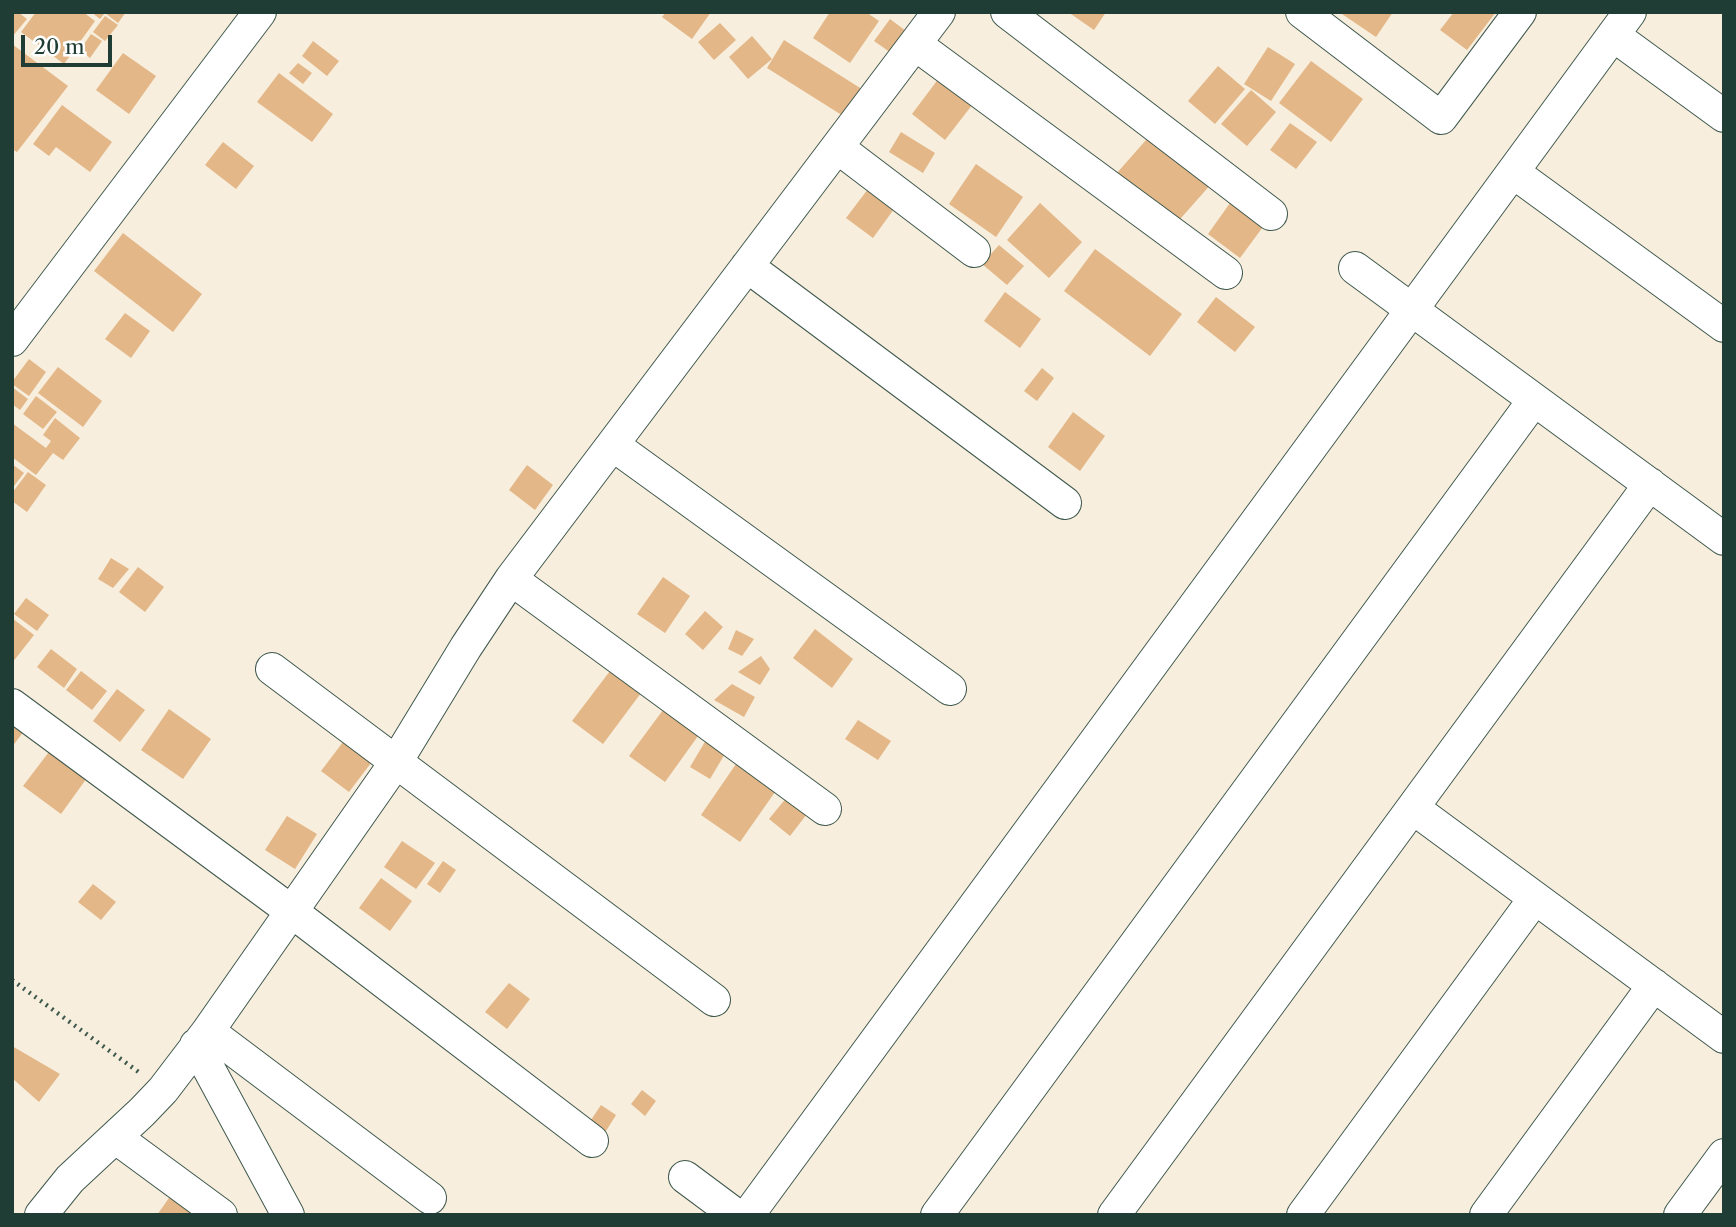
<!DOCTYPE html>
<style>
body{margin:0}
#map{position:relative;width:1736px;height:1227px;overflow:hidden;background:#f7eedd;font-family:"Libre Caslon Text",serif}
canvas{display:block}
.frame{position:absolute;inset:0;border:14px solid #1f3d34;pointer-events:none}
.scale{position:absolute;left:21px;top:35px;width:91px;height:32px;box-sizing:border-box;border:4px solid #1f3d34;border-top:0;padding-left:9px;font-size:21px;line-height:24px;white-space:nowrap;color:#1f3d34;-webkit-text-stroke:5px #fff;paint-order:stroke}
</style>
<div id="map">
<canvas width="1736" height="1227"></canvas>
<div class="frame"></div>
<div class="scale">20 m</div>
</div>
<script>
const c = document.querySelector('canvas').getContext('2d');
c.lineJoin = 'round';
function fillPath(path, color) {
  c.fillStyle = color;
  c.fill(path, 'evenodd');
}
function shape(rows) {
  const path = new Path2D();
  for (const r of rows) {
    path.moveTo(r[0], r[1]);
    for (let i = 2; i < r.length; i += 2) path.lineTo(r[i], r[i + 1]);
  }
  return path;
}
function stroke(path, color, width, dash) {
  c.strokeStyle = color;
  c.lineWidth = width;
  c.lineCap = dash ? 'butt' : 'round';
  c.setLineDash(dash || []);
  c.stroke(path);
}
fillPath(shape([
 [12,12,18,12,27,19,12,37],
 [36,12,83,12,95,21,64,64,21,32],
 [91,12,126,12,118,23,105,13,100,19],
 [666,12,711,12,692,39,662,17],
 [830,12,866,12,879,21,850,63,813,38],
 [1068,12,1106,12,1094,30],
 [1339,12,1393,12,1376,37],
 [1454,12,1496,12,1467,50,1440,30],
 [105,16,118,25,105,41,93,32],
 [890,19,910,34,894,55,874,41],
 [720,23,736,40,714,60,698,42],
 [91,34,102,41,90,58,80,50],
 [752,36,772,59,748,79,729,57],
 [784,40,865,91,848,119,767,68],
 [313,41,339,61,327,76,302,56],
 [12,44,68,86,17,152,12,149],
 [1268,47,1295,64,1271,101,1244,84],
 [123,53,156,76,129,114,96,90],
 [1311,61,1363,99,1331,142,1279,103],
 [298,63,312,73,303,84,289,73],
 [1218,66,1245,89,1215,124,1188,101],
 [279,73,333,114,312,142,257,102],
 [942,74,976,100,945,140,912,114],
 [1251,90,1276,112,1247,146,1221,124],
 [62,105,112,142,90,172,56,147,49,156,33,144],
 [1290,123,1317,142,1296,169,1270,150],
 [1154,131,1212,183,1174,226,1116,174],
 [901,132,935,153,923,173,889,152],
 [223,142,254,166,236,189,205,165],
 [976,164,1023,197,996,237,949,204],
 [868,189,894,209,873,238,846,218],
 [1235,196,1268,220,1240,258,1208,234],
 [1040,203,1082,242,1049,278,1007,240],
 [123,233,202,294,173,332,94,271],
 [999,245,1024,266,1007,285,982,264],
 [1095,249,1182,314,1150,356,1064,291],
 [1005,292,1041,319,1020,348,984,321],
 [1216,297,1255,327,1235,352,1197,322],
 [125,313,150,331,131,358,105,339],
 [29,359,46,372,29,396,12,384,12,382],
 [58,367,102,401,83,427,38,393],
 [1042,368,1054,378,1037,401,1024,391],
 [12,387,28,399,20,410,12,404],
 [36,396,57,412,43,429,23,414],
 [1073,412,1105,436,1080,471,1048,447],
 [55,418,80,438,63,460,53,453,36,475,12,457,12,423,46,448,51,441,43,435],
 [12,464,24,473,14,486,12,485],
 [527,465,553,485,535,510,509,490],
 [28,472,46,485,27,512,12,501,12,493],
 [111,558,129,569,113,588,98,579],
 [138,567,164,587,145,612,119,592],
 [663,577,690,596,665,633,637,614],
 [26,598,49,615,37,631,14,614],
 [705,611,723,627,703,650,685,634],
 [12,618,34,635,12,663],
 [815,629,853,659,832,688,793,658],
 [736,630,754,639,742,656,728,649],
 [51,649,77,669,64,688,37,667],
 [761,656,770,669,760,685,738,672],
 [81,671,107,691,92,710,66,690],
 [610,671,641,693,603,744,572,721],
 [732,684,755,697,744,717,714,700],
 [117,689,145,710,120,742,93,721],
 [169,709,211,739,183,779,141,750],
 [12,710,30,723,12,747],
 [663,710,698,736,665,782,629,756],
 [858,720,891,741,878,760,845,739],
 [706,740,726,752,710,779,690,767],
 [343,742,371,763,349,792,321,771],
 [55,744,92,771,61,814,23,786],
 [736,764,775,792,740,842,701,815],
 [787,797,807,814,790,836,769,819],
 [287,816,317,834,295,869,265,850],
 [402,841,435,863,416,889,384,867],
 [443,861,456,870,440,893,427,884],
 [381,878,412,901,390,931,359,908],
 [93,884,116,902,101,920,78,902],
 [509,983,530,999,507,1029,485,1012],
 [12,1046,60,1074,39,1102,12,1078],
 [642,1090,656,1101,645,1116,631,1104],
 [601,1105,616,1115,606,1131,591,1120],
 [176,1188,198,1215,157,1215]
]), '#e3b787');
const minor = shape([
 [1007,12,1271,214],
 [1302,12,1441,118,1520,12],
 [1613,35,1724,116],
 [915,44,1226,273],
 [837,147,974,251],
 [1513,172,1724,326],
 [747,266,1065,503],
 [1355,268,1724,539],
 [12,340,260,12],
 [613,445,950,689],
 [511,579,825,809],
 [272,669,714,1000],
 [12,705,291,911,592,1141],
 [1413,808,1724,1037],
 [208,1031,430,1198],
 [196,1045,288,1215],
 [115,1137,221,1215],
 [685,1177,736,1215],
 [41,1215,70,1179,142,1112,163,1090,208,1031,396,762,466,647,511,579,939,12],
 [748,1215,1630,12],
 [937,1215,1534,400],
 [1114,1215,1650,484],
 [1303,1215,1535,898],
 [1486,1215,1654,985],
 [1680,1215,1724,1155]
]);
stroke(minor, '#3f584d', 34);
stroke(shape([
 [12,980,140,1073]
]), '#3f584d', 4.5, [2, 5]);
stroke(minor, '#fff', 32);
</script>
